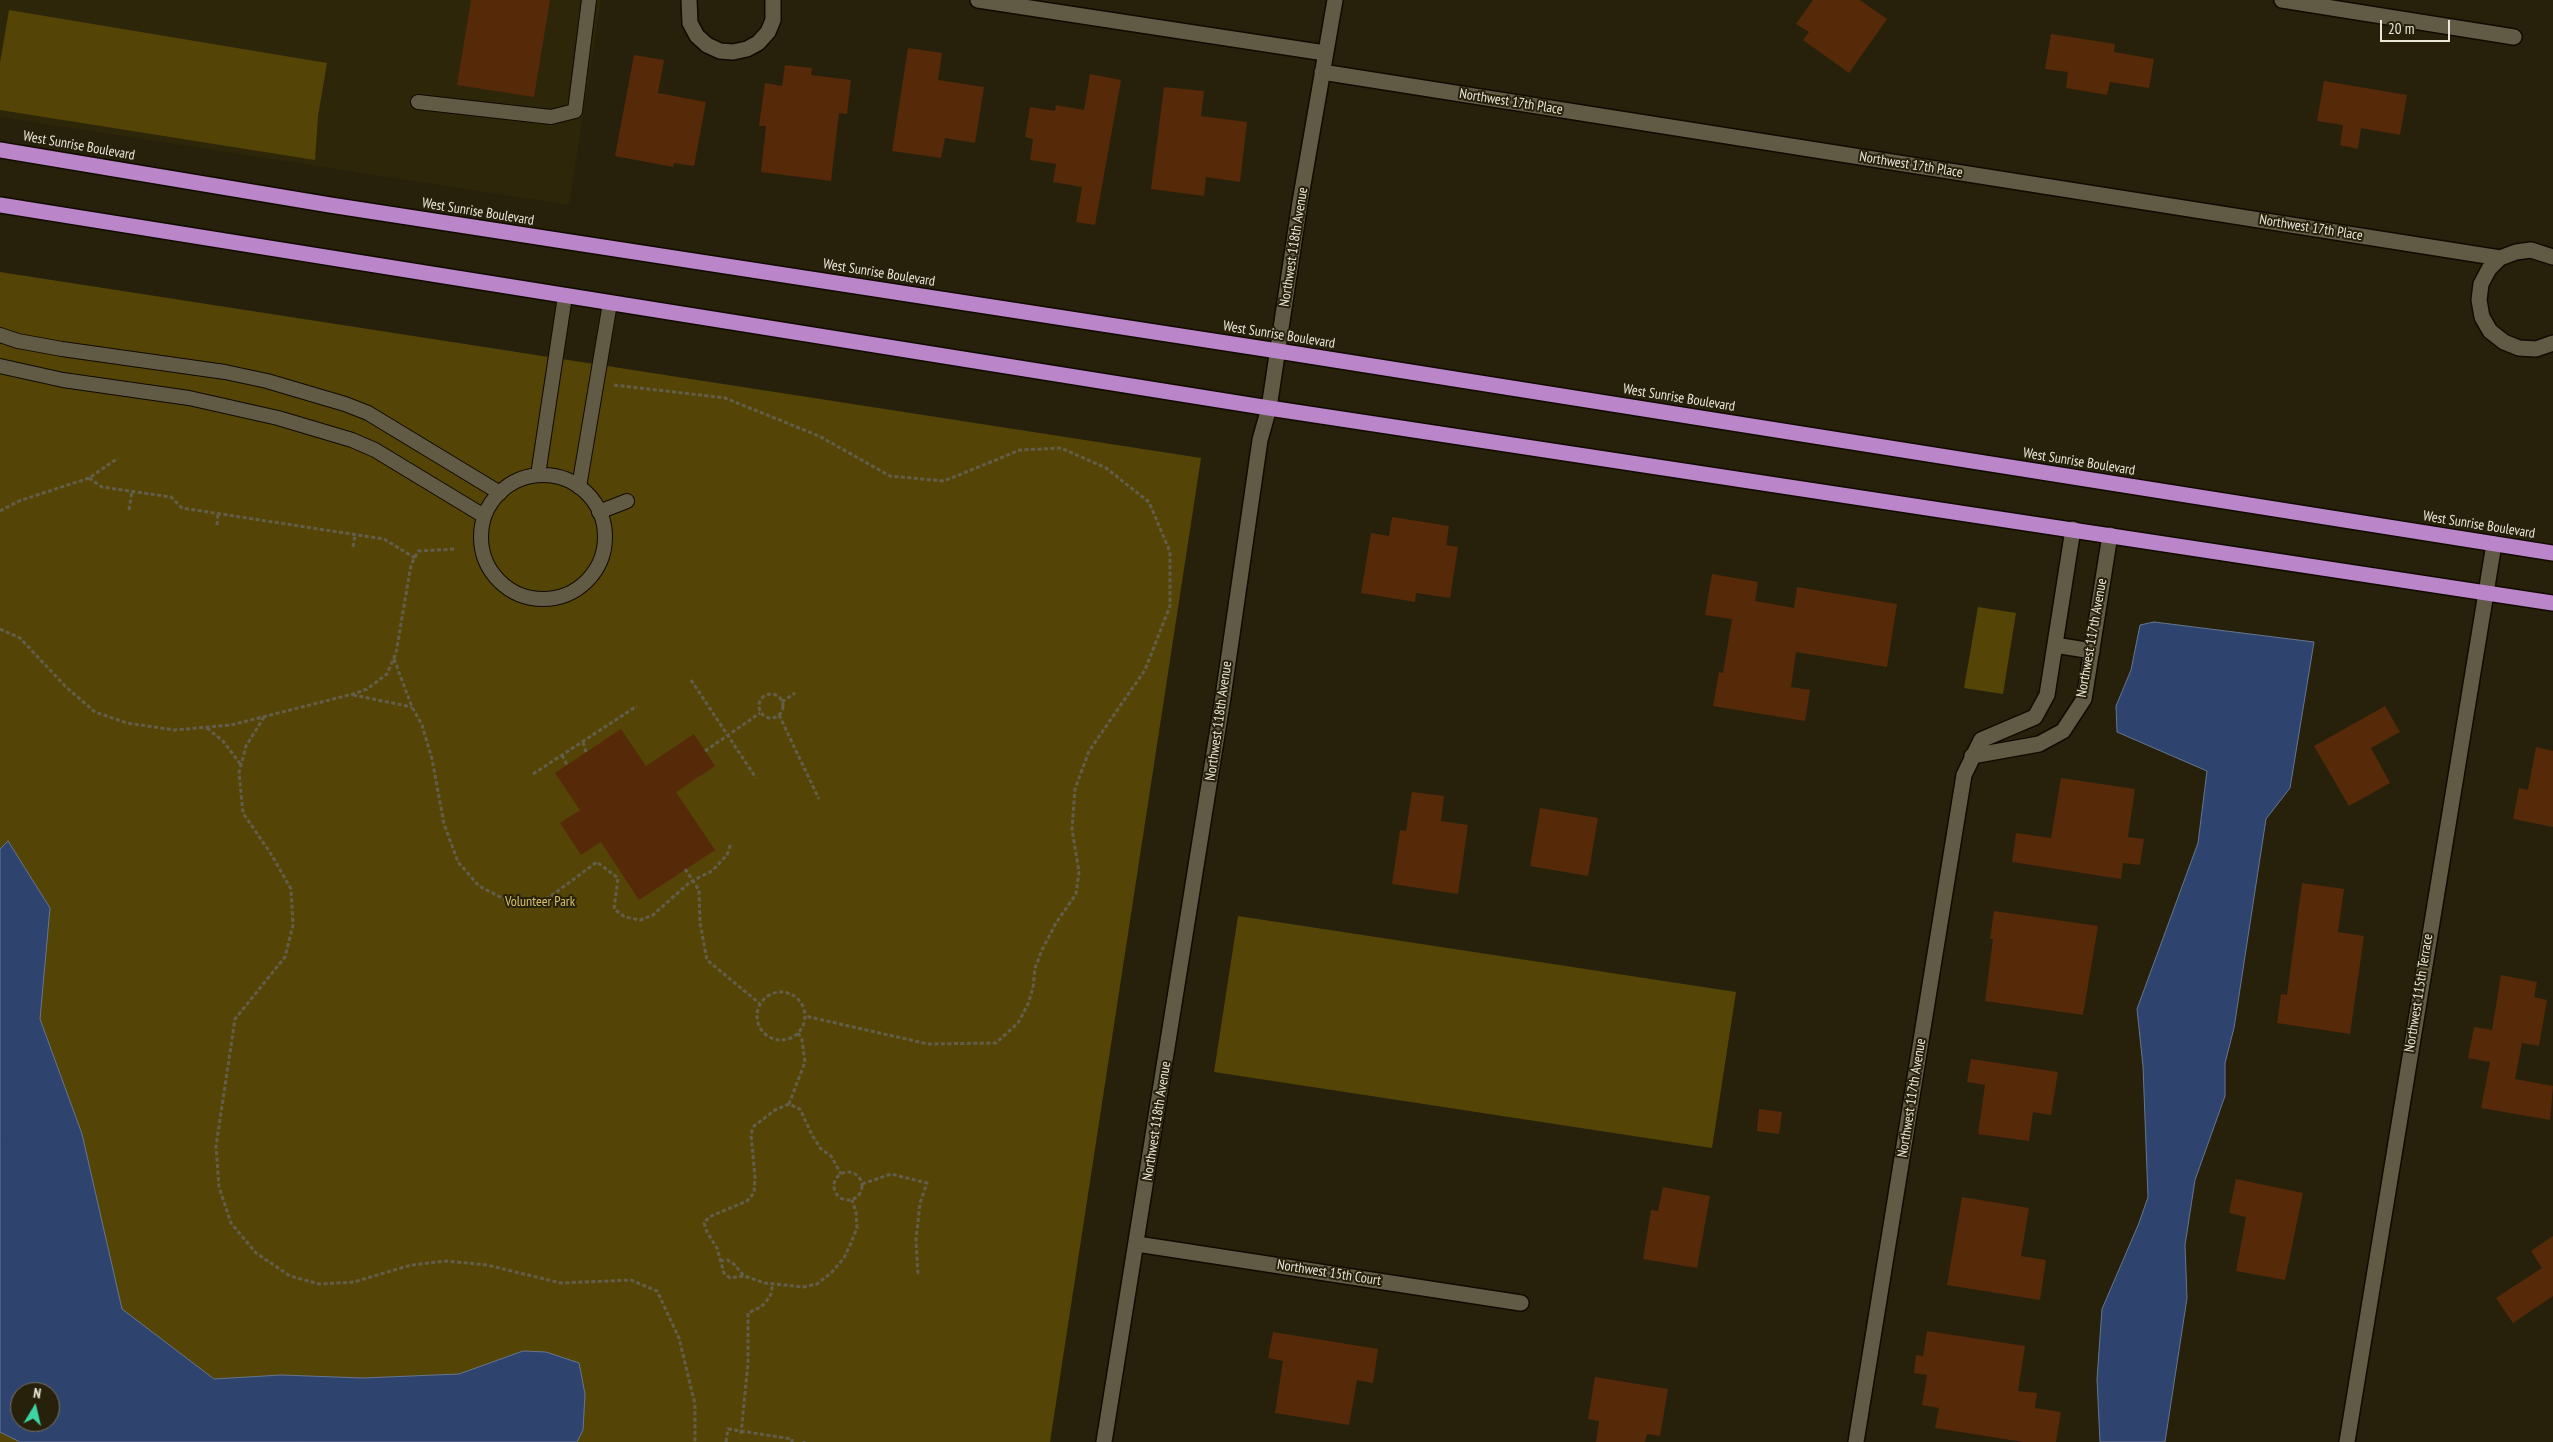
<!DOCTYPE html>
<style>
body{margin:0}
#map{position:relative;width:2553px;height:1442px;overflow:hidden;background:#27210c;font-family:"PT Sans Narrow",sans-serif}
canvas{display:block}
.north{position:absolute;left:10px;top:1382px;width:50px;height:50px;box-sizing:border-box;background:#27210c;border:1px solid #75705e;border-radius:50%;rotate:9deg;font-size:14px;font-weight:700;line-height:20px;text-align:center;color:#eae7da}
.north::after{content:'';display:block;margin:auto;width:18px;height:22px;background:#3ed4a3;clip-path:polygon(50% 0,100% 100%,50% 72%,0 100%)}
.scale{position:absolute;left:2380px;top:20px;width:70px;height:22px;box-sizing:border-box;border:2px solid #eae7da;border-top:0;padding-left:6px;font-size:15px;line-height:18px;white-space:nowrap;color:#eae7da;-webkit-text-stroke:4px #27210c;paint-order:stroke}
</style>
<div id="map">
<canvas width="2553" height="1442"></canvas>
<div class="north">N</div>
<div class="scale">20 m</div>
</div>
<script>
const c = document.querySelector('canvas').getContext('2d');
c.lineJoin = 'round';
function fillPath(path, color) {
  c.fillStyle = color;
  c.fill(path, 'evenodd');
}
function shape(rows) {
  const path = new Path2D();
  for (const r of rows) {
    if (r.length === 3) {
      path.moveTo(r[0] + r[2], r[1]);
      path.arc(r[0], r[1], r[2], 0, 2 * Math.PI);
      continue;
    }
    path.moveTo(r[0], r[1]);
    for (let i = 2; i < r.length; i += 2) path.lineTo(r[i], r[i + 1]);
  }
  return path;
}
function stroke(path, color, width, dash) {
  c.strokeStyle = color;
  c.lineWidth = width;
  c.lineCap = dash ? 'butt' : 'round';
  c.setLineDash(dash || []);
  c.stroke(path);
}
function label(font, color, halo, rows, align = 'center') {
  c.font = font + ' "PT Sans Narrow",sans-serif';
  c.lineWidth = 4;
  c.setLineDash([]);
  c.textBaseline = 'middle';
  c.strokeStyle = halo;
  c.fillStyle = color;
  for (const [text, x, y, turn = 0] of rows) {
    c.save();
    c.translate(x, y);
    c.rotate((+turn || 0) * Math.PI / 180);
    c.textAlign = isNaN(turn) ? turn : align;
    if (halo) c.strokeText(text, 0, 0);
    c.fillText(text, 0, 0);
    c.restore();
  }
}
fillPath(shape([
 [0,0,601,0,569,205,0,117]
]), '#2e2609');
fillPath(shape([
 [9,10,327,63,318,116,315,160,0,110,0,63],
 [0,272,1201,458,1050,1442,0,1442],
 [20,1392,50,1392,50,1422,20,1422],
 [1978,607,2016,613,2003,694,1964,688],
 [1238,916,1736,992,1712,1148,1214,1072]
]), '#544506');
const water = shape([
 [2154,622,2314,642,2290,788,2266,819,2234,1028,2225,1063,2225,1096,2195,1180,2185,1245,2187,1298,2165,1442,2100,1442,2097,1379,2102,1309,2139,1223,2148,1197,2143,1066,2137,1009,2198,843,2207,771,2117,732,2116,706,2131,670,2140,625,2154,622],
 [8,841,50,908,40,1019,82,1134,122,1309,214,1379,281,1375,363,1378,459,1374,523,1351,546,1352,579,1363,585,1394,583,1430,577,1442,20,1442,0,1432,0,849,8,841],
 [20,1392,50,1392,50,1422,20,1422,20,1392]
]);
fillPath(water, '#2e446f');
stroke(water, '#66758f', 1);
fillPath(shape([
 [471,0,550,0,534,97,457,85],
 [1813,0,1860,0,1887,19,1849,73,1803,40,1809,32,1796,24],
 [2051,34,2115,44,2114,52,2154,59,2149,88,2110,82,2107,95,2066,88,2068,72,2045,69],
 [908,48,942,53,938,80,984,87,975,143,945,138,941,158,892,151],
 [634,55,664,60,658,93,706,102,694,166,674,163,673,167,615,156],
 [785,65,812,68,811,75,851,80,847,114,839,113,831,181,761,172,766,126,759,126,765,83,782,86],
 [1090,74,1121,80,1095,225,1076,222,1082,187,1053,182,1056,164,1030,160,1033,139,1025,137,1030,107,1055,111,1056,105,1084,110],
 [2324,81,2407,95,2400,135,2361,128,2358,149,2340,145,2343,125,2317,121],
 [1164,87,1204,91,1201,116,1247,122,1240,182,1206,177,1204,196,1151,189],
 [1392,517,1449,526,1446,545,1458,547,1450,598,1416,593,1415,602,1361,593,1371,533,1389,536],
 [1712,574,1758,582,1755,601,1794,608,1797,587,1897,604,1887,667,1796,652,1791,687,1810,690,1805,721,1713,706,1719,672,1723,673,1732,619,1705,615],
 [2385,706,2400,732,2371,748,2390,783,2349,806,2314,746],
 [621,729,646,766,694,734,715,766,676,792,715,850,639,900,601,842,581,855,560,823,580,810,555,773],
 [2536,747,2553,751,2553,827,2513,819,2519,788,2528,790],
 [2061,778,2135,789,2128,837,2144,839,2140,865,2123,863,2121,879,2012,862,2016,833,2051,838],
 [1412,792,1444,796,1441,821,1468,825,1458,894,1392,884,1400,830,1406,831],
 [1540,808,1598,818,1588,876,1530,866],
 [2302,883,2344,889,2338,932,2364,936,2350,1034,2277,1023,2281,994,2287,995],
 [1994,911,2098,926,2083,1015,1985,1001,1993,939,1990,939],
 [2501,975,2537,982,2534,997,2547,1000,2539,1046,2522,1043,2515,1079,2553,1086,2550,1120,2481,1108,2490,1062,2468,1058,2474,1027,2492,1030],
 [1971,1059,2058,1072,2051,1115,2033,1112,2029,1141,1978,1134,1985,1085,1967,1082],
 [1759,1109,1782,1112,1779,1134,1757,1131],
 [2236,1179,2303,1193,2285,1280,2236,1271,2246,1217,2229,1213],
 [1663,1187,1710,1196,1697,1268,1643,1259,1651,1210,1658,1211],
 [1962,1197,2029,1208,2021,1256,2046,1260,2040,1300,1947,1285],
 [2553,1236,2553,1296,2513,1323,2496,1298,2542,1268,2531,1251],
 [1927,1331,2025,1346,2018,1391,2037,1393,2035,1408,2061,1412,2056,1442,2023,1442,1935,1428,1939,1408,1922,1405,1927,1375,1914,1373,1916,1355,1923,1356],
 [1273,1332,1378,1349,1373,1383,1357,1380,1349,1425,1275,1413,1283,1361,1268,1358],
 [1595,1377,1668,1389,1660,1436,1647,1434,1645,1442,1596,1442,1599,1421,1588,1419]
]), '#562908');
const lane = shape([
 [418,102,551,117,575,111,589,0],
 [0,335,18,341,62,349,225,372,267,381,345,404,368,413,500,493],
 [0,366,63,380,189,398,278,418,352,440,375,450,484,516],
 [538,475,565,296],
 [543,537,62],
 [579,487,610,303],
 [599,512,627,501]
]);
const street = shape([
 [689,0,690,23,697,36,707,45,720,51,733,52,747,49,758,43,768,32,773,20,773,0],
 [978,0,1325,53],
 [2282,0,2514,37],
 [1322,72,2500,258],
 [2553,257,2531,250,2516,252,2500,258,2489,269,2481,284,2479,300,2482,317,2490,331,2504,342,2519,348,2536,349,2553,343],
 [2055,645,2092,651],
 [1972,756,2039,744,2063,731,2084,699,2110,535],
 [1137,1244,1521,1303],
 [1104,1442,1223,697,1260,440,1269,408,1300,202,1335,0],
 [1856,1442,1964,775,1981,740,2035,717,2047,695,2073,529],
 [2347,1442,2494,544]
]);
const highway = shape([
 [0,150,330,205,1278,351,2553,553],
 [0,205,1269,408,2553,603]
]);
stroke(lane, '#100a00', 16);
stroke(street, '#100a00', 18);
stroke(highway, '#100a00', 18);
stroke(shape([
 [614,385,725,398,819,436,890,476,944,481,1020,450,1061,448,1106,468,1149,502,1170,552,1170,606,1145,670,1089,751,1075,789,1072,829,1079,872,1076,894,1056,923,1042,950,1035,968,1033,988,1028,1004,1018,1023,996,1043,928,1044,805,1016],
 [89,478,102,487,171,497,182,508,384,539,415,558],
 [129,510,132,491],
 [0,511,19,501,89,478,118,458],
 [217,525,218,513],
 [353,547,355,535],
 [0,629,20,638,65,686,95,712,127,723,175,730,231,725,353,694,367,689,387,674,396,653,411,565,418,551,456,549],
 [394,659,412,707,422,725,432,759,444,824,458,862,479,886,514,904,540,904,597,862,618,878,614,909,625,917,640,920,653,915,690,882,712,871,727,855,731,843],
 [691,680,756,778],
 [771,706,12],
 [353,695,412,707],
 [782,702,795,693],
 [779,715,819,799],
 [264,717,246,746,239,773,243,813,271,854,291,889,293,925,285,957,235,1019,216,1146,219,1187,231,1223,256,1253,290,1276,319,1284,354,1282,411,1265,446,1261,487,1265,561,1283,631,1280,657,1291,679,1338,695,1404,695,1442],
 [207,728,223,741,241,765],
 [583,742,586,752],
 [705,751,760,713],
 [562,755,567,765],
 [533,774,637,706],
 [685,869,699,890,700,923,707,960,759,1003],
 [781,1016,24],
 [798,1033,802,1040,805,1062,789,1104,800,1109,812,1135,821,1149,831,1156,841,1174],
 [789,1104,775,1110,754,1126,751,1134,755,1177,754,1193,747,1201,709,1217,704,1223,707,1232,717,1248,724,1273,730,1278,744,1276,765,1283,803,1287,817,1284,832,1272,844,1258,851,1243,857,1228,856,1212,852,1200],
 [848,1186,14],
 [862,1184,891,1174,927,1183,920,1203,916,1240,918,1275],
 [720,1261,727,1260,732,1262,744,1276],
 [741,1434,748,1363,748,1313,761,1307,770,1297,773,1284],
 [726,1442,728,1429,792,1439,792,1442],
 [804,1442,804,1441]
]), '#635e4b', 3, [4, 2.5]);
stroke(lane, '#615a44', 14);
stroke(street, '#615a44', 15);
stroke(highway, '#bb86c9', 15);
label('14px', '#eae7da', '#27210c', [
 ["Northwest 17th Place",1511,102,9],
 ["West Sunrise Boulevard",79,146,10],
 ["Northwest 17th Place",1911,165,9],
 ["West Sunrise Boulevard",478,212,9],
 ["Northwest 17th Place",2311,228,9],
 ["Northwest 118th Avenue",1294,247,-81],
 ["West Sunrise Boulevard",879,273,9],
 ["West Sunrise Boulevard",1279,335,9],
 ["West Sunrise Boulevard",1679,398,9],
 ["West Sunrise Boulevard",2079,462,9],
 ["West Sunrise Boulevard",2479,525,9],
 ["Northwest 117th Avenue",2092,638,-80],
 ["Northwest 118th Avenue",1219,721,-82],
 ["Northwest 115th Terrace",2419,993,-81],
 ["Northwest 117th Avenue",1912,1098,-81],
 ["Northwest 118th Avenue",1157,1121,-81],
 ["Northwest 15th Court",1329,1273,9]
]);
label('14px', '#d7c06b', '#27210c', [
 ["Volunteer Park",540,902]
]);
</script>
